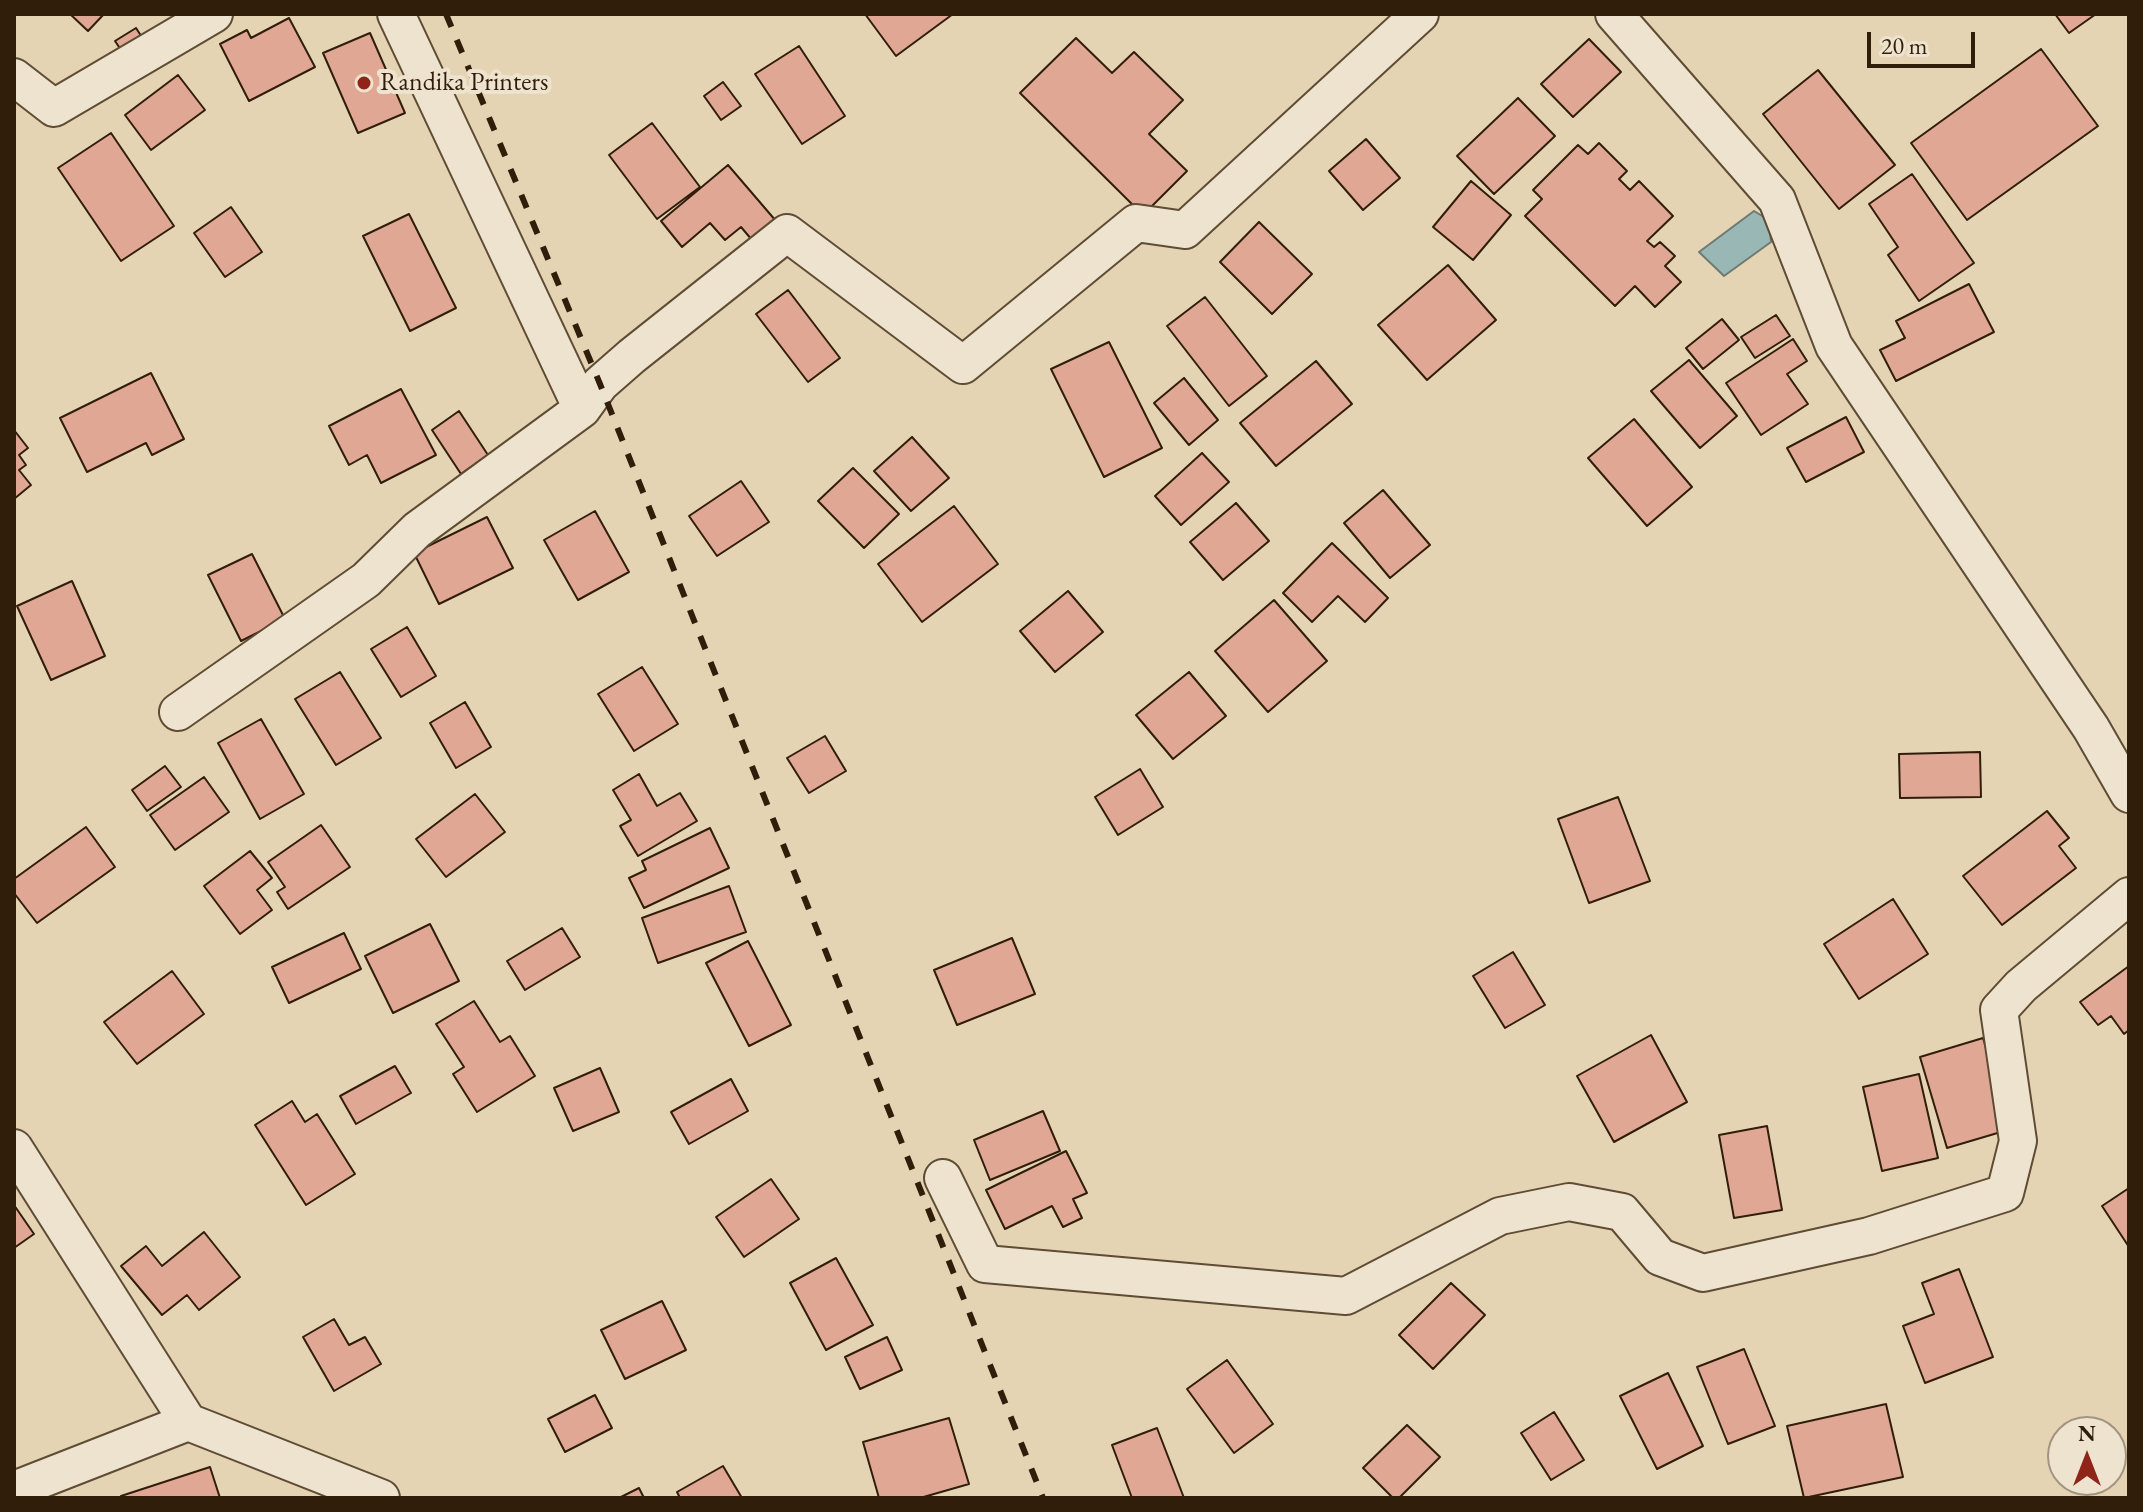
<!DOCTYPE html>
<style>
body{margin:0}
#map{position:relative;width:2143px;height:1512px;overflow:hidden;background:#e5d4b4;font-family:"EB Garamond",serif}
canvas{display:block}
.frame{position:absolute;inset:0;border:16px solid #311e0a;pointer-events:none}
.north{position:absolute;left:2047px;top:1416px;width:80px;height:80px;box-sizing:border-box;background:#eee3ce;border:2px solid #a29480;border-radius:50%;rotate:0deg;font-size:22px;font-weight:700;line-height:32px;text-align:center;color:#311e0a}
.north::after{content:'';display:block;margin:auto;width:28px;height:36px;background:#8f2418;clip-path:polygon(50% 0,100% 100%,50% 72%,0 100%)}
.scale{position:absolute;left:1867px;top:32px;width:108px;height:36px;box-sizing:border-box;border:4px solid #311e0a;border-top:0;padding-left:10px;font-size:24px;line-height:28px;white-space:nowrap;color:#311e0a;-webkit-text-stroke:6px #eee3ce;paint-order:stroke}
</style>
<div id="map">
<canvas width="2143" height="1512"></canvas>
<div class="frame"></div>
<div class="north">N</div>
<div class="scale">20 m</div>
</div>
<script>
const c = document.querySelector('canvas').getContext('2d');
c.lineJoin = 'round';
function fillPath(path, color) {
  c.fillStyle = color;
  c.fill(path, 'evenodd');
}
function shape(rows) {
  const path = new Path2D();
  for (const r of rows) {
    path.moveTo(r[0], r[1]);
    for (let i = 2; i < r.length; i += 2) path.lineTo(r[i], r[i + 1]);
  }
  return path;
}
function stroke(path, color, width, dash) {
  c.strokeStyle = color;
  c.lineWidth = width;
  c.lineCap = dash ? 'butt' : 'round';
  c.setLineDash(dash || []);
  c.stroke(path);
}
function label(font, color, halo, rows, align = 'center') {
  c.font = font + ' "EB Garamond",serif';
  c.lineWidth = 8;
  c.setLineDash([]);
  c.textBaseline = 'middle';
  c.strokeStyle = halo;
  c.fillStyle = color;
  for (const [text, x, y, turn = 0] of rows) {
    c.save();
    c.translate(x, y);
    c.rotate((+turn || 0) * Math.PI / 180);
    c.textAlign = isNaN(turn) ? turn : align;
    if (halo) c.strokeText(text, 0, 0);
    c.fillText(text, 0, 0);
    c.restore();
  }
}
const water = shape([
 [1754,211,1769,220,1771,242,1724,276,1699,252,1754,211]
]);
fillPath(water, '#98b7b5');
stroke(water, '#6f7a71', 2);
const building = shape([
 [70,14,104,14,88,31,70,14],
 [865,14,953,14,896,56,865,14],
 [2055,14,2096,14,2069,33,2055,14],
 [289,18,315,67,249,101,220,44,247,30,251,38,289,18],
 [136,28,147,45,127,59,115,41,136,28],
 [370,33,405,113,358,133,323,53,370,33],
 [1076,38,1112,73,1134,52,1183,100,1149,134,1187,171,1143,215,1020,93,1076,38],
 [1589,39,1621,72,1573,117,1541,84,1589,39],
 [799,46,845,116,802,144,755,74,799,46],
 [2041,49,2098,126,1967,220,1911,143,2041,49],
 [1818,70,1895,165,1839,209,1763,114,1818,70],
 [178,75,205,110,151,150,125,115,178,75],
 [723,82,741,106,721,120,704,96,723,82],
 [1518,98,1555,136,1494,194,1457,156,1518,98],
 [652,123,700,187,657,219,609,155,652,123],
 [111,133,174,226,121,261,58,168,111,133],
 [1366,139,1400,178,1363,210,1329,171,1366,139],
 [1599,143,1627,171,1619,179,1630,190,1639,181,1673,216,1647,241,1654,247,1660,242,1675,256,1665,266,1681,282,1655,307,1635,286,1615,306,1525,216,1542,199,1533,190,1578,145,1588,154,1599,143],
 [728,165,776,221,752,240,741,227,725,240,710,223,682,247,661,221,728,165],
 [1912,174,1974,263,1919,301,1888,255,1898,247,1869,204,1912,174],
 [1471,181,1511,215,1473,260,1433,227,1471,181],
 [231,207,262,252,225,277,194,233,231,207],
 [409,214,456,308,410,331,363,236,409,214],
 [1259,222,1312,274,1272,314,1220,262,1259,222],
 [1448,265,1496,320,1427,380,1378,325,1448,265],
 [1969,284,1994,332,1896,381,1880,350,1905,338,1896,321,1969,284],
 [788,290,840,358,808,382,756,314,788,290],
 [1205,297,1267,376,1229,406,1167,326,1205,297],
 [1776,315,1790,336,1755,358,1741,337,1776,315],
 [1722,319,1739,340,1703,369,1686,348,1722,319],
 [1793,339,1807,361,1787,374,1808,404,1761,435,1726,383,1793,339],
 [1109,342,1162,448,1104,477,1051,369,1109,342],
 [1689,360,1737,416,1700,448,1651,391,1689,360],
 [1316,361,1352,404,1276,466,1240,423,1316,361],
 [151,373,184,439,152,455,146,443,87,472,60,418,151,373],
 [1184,378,1218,420,1189,445,1154,403,1184,378],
 [401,389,436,455,381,483,367,455,349,465,329,426,401,389],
 [459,411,488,455,461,474,432,430,459,411],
 [1846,417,1864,452,1806,482,1787,448,1846,417],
 [1634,419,1692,487,1647,526,1588,458,1634,419],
 [14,430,28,448,19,455,26,465,19,470,31,485,14,499,14,430],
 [912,437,949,478,911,511,874,471,912,437],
 [1202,453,1229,482,1181,525,1155,496,1202,453],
 [853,468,899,514,864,548,818,501,853,468],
 [741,481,769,522,717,556,689,516,741,481],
 [1383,490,1430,545,1390,578,1344,523,1383,490],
 [1236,503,1269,541,1223,580,1190,542,1236,503],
 [954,506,998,564,922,622,878,564,954,506],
 [595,511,629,572,578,600,544,540,595,511],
 [487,517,513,568,439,604,414,553,487,517],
 [1332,543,1388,598,1365,622,1338,596,1312,622,1283,593,1332,543],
 [252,554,285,619,241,641,208,575,252,554],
 [72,581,105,656,51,680,17,606,72,581],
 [1068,591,1103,632,1055,672,1020,631,1068,591],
 [1274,600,1327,661,1268,712,1215,651,1274,600],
 [407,627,436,676,401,697,371,649,407,627],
 [642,667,678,724,634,751,598,694,642,667],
 [340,672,381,738,336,765,295,699,340,672],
 [1189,672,1226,716,1173,759,1136,715,1189,672],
 [465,702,491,747,456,768,430,723,465,702],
 [261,719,304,794,260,819,218,743,261,719],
 [825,736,846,771,809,793,787,758,825,736],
 [1980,752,1981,797,1900,798,1899,754,1980,752],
 [165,766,181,787,147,811,132,790,165,766],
 [1140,769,1163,807,1118,835,1095,797,1140,769],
 [639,774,657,806,680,793,697,821,638,856,620,826,631,820,613,790,639,774],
 [204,777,229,812,175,850,150,815,204,777],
 [475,794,505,832,446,877,416,839,475,794],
 [1618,797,1650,881,1589,903,1558,819,1618,797],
 [2047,811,2069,838,2059,846,2076,868,2002,925,1963,876,2047,811],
 [321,825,350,867,288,909,277,892,285,887,268,862,321,825],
 [86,827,115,867,37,923,14,893,14,879,86,827],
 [710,828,729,868,644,908,629,878,646,870,642,861,710,828],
 [250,851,272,878,257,890,272,910,240,934,204,886,250,851],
 [729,886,746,932,658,963,642,918,729,886],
 [1893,899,1928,954,1859,999,1824,944,1893,899],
 [430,924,459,981,393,1013,365,956,430,924],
 [562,928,580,957,525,990,507,961,562,928],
 [344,933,361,969,289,1003,272,967,344,933],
 [1012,938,1035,994,957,1025,934,970,1012,938],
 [748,941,791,1025,749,1046,706,963,748,941],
 [1513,952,1545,1005,1505,1028,1473,976,1513,952],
 [2129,966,2129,1030,2124,1034,2111,1016,2098,1025,2080,1002,2129,966],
 [172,971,204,1014,137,1064,104,1022,172,971],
 [474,1001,500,1042,510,1036,535,1076,477,1112,453,1074,464,1067,436,1024,474,1001],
 [1651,1035,1687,1102,1614,1142,1577,1076,1651,1035],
 [1983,1038,2011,1129,1947,1148,1920,1057,1983,1038],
 [395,1066,411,1093,356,1124,340,1096,395,1066],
 [600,1068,619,1112,573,1131,554,1088,600,1068],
 [1919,1074,1938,1158,1882,1171,1863,1087,1919,1074],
 [731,1079,748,1111,689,1144,671,1112,731,1079],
 [292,1101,305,1122,317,1114,355,1174,306,1205,255,1125,292,1101],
 [1043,1111,1060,1151,990,1180,974,1140,1043,1111],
 [1767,1126,1782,1210,1734,1218,1719,1135,1767,1126],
 [1066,1151,1087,1193,1073,1199,1082,1218,1063,1227,1052,1206,1005,1229,986,1190,1066,1151],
 [771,1179,799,1219,744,1257,716,1217,771,1179],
 [2129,1188,2129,1247,2102,1206,2129,1188],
 [14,1205,34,1234,14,1248,14,1205],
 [204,1232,240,1277,199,1310,187,1295,162,1315,121,1266,146,1246,162,1266,204,1232],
 [836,1258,873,1325,826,1350,790,1283,836,1258],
 [1959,1269,1993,1357,1925,1383,1903,1326,1934,1314,1922,1283,1959,1269],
 [1451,1283,1485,1315,1433,1369,1399,1335,1451,1283],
 [662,1301,686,1350,625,1379,601,1330,662,1301],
 [334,1319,349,1345,365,1337,381,1364,334,1391,303,1337,334,1319],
 [887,1337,902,1370,860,1389,845,1357,887,1337],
 [1744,1349,1775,1426,1728,1444,1697,1367,1744,1349],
 [1227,1360,1273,1424,1234,1453,1187,1389,1227,1360],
 [1668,1373,1703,1446,1657,1469,1620,1396,1668,1373],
 [595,1395,612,1428,565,1452,548,1419,595,1395],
 [1886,1404,1903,1477,1804,1498,1787,1426,1886,1404],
 [1554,1412,1584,1460,1551,1480,1521,1433,1554,1412],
 [949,1418,969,1484,920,1498,879,1498,863,1442,949,1418],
 [1407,1425,1440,1457,1399,1498,1393,1498,1363,1468,1407,1425],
 [1157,1428,1184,1498,1132,1498,1112,1445,1157,1428],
 [723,1466,742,1498,680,1498,677,1492,723,1466],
 [210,1467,220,1498,121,1498,121,1496,210,1467],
 [639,1488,644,1498,619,1498,639,1488]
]);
fillPath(building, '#e1a795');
stroke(building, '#311e0a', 2);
const minor = shape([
 [396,14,582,409],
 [1614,14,1777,200,1834,346,2091,728,2129,794],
 [14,77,54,108,214,14],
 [178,712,366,580,417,530,582,409,600,384,632,356,787,233,963,365,1136,223,1185,230,1420,14],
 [14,1148,188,1422,381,1498],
 [943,1178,985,1264,1346,1296,1500,1216,1569,1202,1622,1212,1660,1257,1703,1273,1869,1236,2005,1193,2018,1141,1999,1010,2021,986,2129,896],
 [14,1490,188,1422]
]);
stroke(minor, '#5e4c34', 40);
stroke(minor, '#eee3ce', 36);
stroke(shape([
 [446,14,600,384,1043,1498]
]), '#311e0a', 6, [14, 14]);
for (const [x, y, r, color] of [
 [364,83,8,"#8f2418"]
]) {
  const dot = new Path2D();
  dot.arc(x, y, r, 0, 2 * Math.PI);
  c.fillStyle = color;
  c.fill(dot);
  stroke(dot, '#eee3ce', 3);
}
label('26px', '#311e0a', '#eee3ce', [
 ["Randika Printers",380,83]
], 'left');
</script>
